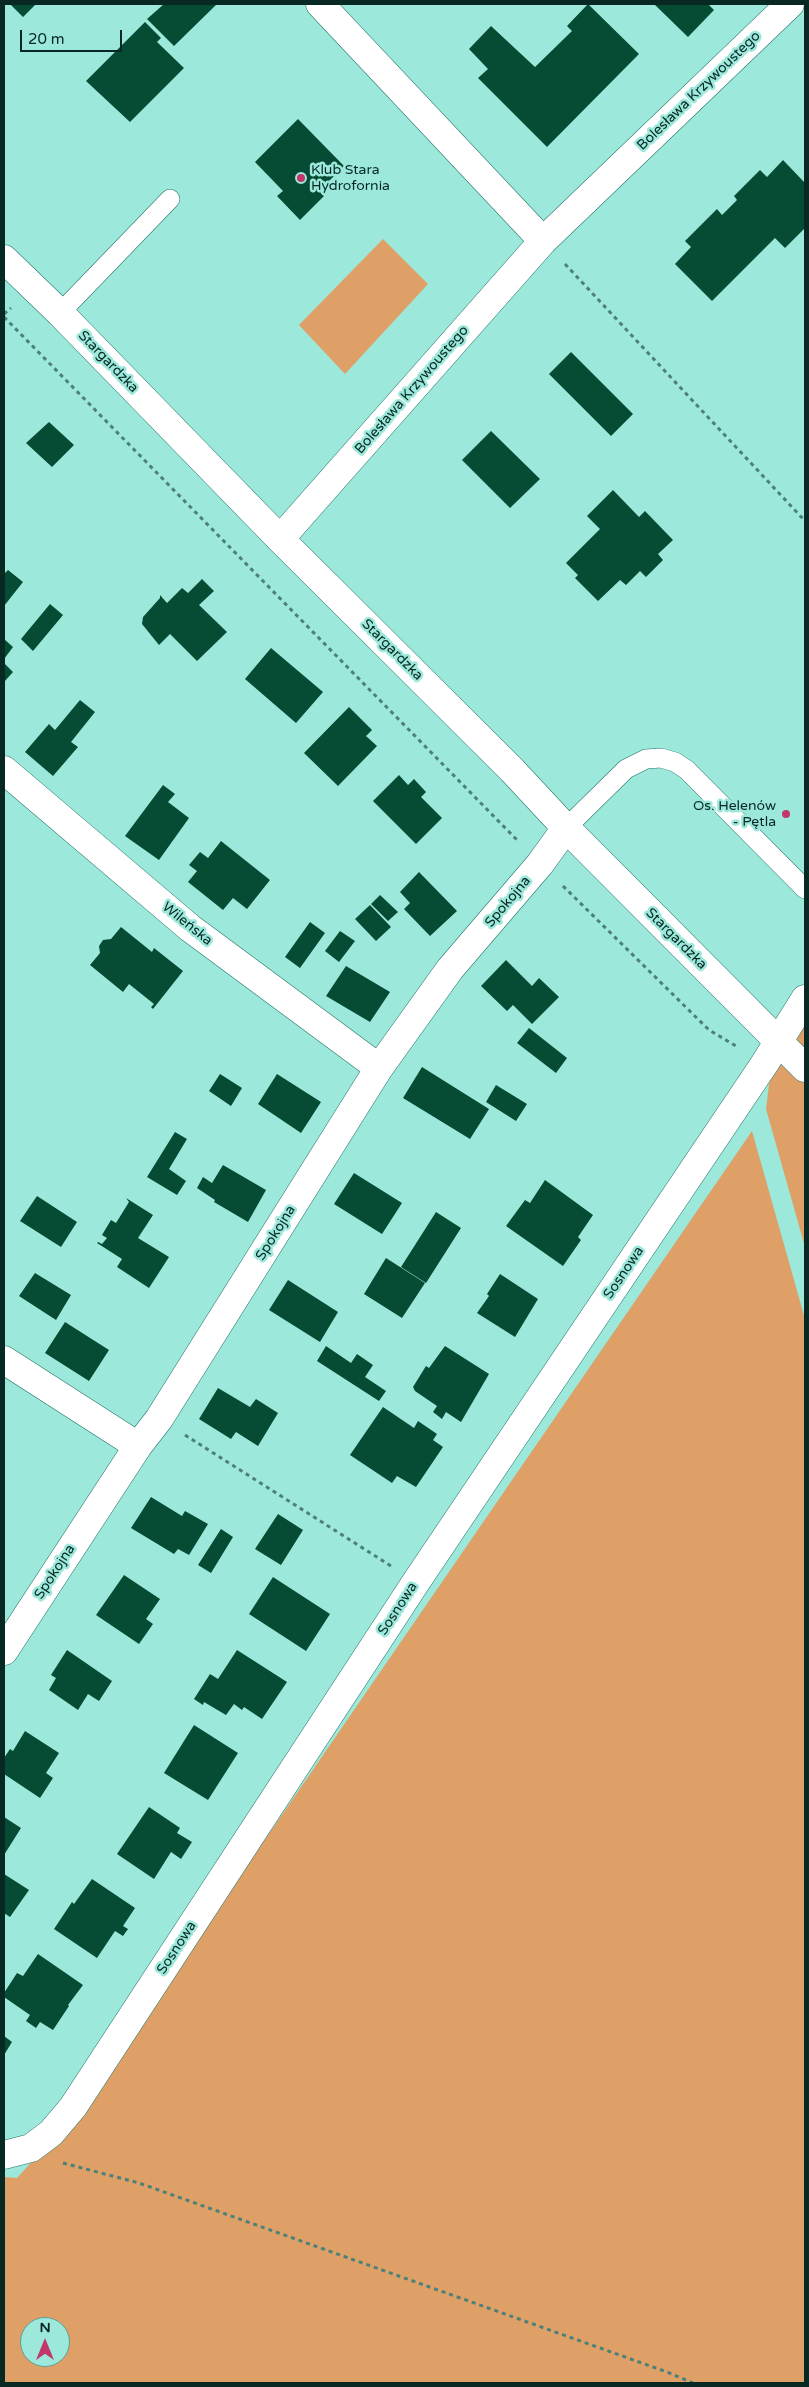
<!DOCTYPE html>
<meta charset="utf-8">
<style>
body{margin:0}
#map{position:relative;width:809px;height:2387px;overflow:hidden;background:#9ce8db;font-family:"Varela Round",sans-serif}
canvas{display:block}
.frame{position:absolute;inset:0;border:5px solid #082824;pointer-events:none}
.north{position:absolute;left:20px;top:2317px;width:50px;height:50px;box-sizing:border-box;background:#9ce8db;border:1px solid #619b92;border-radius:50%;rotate:0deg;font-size:14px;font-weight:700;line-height:20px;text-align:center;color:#082824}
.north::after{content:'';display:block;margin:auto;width:18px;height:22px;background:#c2366a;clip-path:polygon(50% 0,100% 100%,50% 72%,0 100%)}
.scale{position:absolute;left:20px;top:30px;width:102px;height:22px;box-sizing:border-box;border:2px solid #082824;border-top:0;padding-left:6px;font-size:15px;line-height:18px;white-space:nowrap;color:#082824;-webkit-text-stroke:4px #9ce8db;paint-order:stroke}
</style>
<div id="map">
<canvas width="809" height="2387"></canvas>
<div class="frame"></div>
<div class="north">N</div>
<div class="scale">20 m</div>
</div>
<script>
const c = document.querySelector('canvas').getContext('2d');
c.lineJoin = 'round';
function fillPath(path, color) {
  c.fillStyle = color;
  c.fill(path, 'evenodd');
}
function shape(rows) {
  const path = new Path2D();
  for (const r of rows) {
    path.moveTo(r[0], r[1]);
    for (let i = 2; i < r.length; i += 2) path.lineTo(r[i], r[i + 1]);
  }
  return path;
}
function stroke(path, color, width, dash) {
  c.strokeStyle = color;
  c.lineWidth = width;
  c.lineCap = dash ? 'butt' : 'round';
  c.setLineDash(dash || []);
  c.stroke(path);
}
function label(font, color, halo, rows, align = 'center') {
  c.font = font + ' "Varela Round",sans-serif';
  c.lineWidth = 5;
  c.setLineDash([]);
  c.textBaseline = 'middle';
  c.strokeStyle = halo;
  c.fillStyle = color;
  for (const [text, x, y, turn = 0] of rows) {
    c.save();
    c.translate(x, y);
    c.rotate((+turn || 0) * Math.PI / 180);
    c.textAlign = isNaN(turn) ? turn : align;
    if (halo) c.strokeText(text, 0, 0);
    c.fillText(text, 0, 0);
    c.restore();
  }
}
fillPath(shape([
 [383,239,428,284,345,374,299,325],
 [805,1011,805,1247,766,1109,770,1076],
 [752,1131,805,1319,805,2383,4,2383,4,2177,17,2178,79,2110],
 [30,2327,60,2327,60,2357,30,2357]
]), '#dea067');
fillPath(shape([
 [10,4,36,4,23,17],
 [164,4,217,4,174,46,147,19],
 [588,4,639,54,547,147,478,78,488,69,469,49,491,26,535,67,572,31,567,26],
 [654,4,708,4,714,10,688,37],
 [145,22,161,38,157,42,184,68,130,122,86,81],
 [298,119,344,166,319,191,324,196,300,220,277,196,283,191,255,162],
 [783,160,805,183,805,228,785,248,775,238,712,301,675,264,691,247,685,241,717,209,722,215,737,200,734,196,760,170,767,177],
 [571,352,633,414,611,436,549,374],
 [49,422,74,445,52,467,26,443],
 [491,431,540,479,510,508,462,460],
 [613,490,639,517,645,511,673,540,658,554,663,560,646,577,640,571,626,585,620,580,598,601,575,578,578,575,566,563,600,529,587,516],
 [8,570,23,582,4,606,4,574],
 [202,579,214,591,199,605,227,632,197,661,170,634,159,645,142,624,143,617,160,598,160,595,167,603,182,588,188,593],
 [50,604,63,615,33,651,21,639],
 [4,639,13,647,4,659],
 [271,648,323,692,296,723,245,679],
 [4,663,13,672,5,681,4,680],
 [80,700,95,712,71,742,78,747,53,776,25,752,49,724,55,730],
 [349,707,372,730,366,736,377,746,338,786,304,753],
 [399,775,408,785,414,779,426,792,421,797,442,818,416,844,373,801],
 [163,785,175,794,168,802,189,818,159,860,125,836],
 [221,841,270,880,247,909,233,898,223,910,188,882,197,871,189,865,200,852,208,858],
 [419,872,457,911,430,936,404,909,410,903,400,892],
 [380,895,398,912,388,921,371,904],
 [370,905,391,927,376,941,355,919],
 [310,922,325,933,300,968,285,957],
 [121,927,152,952,154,948,183,971,153,1009,151,1007,154,1004,129,984,123,992,90,965,100,953,99,946,103,940,111,939],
 [340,931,355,941,339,962,325,951],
 [506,960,532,986,539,978,559,997,532,1024,513,1005,507,1011,481,986],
 [346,966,390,992,370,1022,326,996],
 [529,1028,567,1058,556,1073,517,1043],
 [422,1067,489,1109,470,1139,403,1098],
 [220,1074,242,1088,231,1106,209,1091],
 [277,1074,321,1102,301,1133,258,1104],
 [496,1085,527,1104,516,1121,486,1102],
 [175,1132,187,1139,169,1169,186,1181,177,1195,147,1177],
 [223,1165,266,1190,248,1222,214,1202,215,1200,197,1188,203,1177,212,1183],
 [354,1173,402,1203,382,1234,334,1204],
 [545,1180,593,1215,578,1237,581,1240,563,1266,506,1226,525,1200,530,1203],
 [37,1196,77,1222,61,1247,20,1221],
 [126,1198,153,1215,138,1238,169,1257,149,1288,117,1267,122,1259,97,1243,98,1242,102,1244,107,1238,102,1235,111,1220,116,1223,129,1202],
 [436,1212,461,1228,426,1283,401,1267],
 [386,1258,425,1283,402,1318,364,1294],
 [35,1273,71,1295,56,1320,19,1296],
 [500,1274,538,1299,515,1337,477,1313,489,1296,487,1294],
 [288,1280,338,1312,320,1342,269,1310],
 [65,1322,109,1350,89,1381,45,1353],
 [326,1346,351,1363,357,1354,373,1365,365,1377,386,1391,379,1401,317,1361],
 [445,1346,489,1374,461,1422,446,1412,442,1419,433,1412,437,1406,415,1391,413,1387,426,1366,429,1368],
 [218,1388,250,1407,256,1399,278,1413,258,1446,236,1432,231,1439,199,1419],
 [383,1407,414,1428,418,1421,437,1434,433,1440,443,1447,416,1487,397,1476,392,1483,350,1455],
 [151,1497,182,1516,185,1511,208,1524,189,1555,178,1549,174,1554,131,1528],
 [278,1514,303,1530,281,1565,255,1549],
 [221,1529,233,1537,211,1573,198,1565],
 [124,1575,160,1599,146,1619,153,1624,139,1644,96,1615],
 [273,1577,330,1614,306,1651,249,1614],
 [67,1650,112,1681,99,1701,88,1694,78,1710,49,1690,56,1678,51,1675],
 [237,1650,287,1682,262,1719,244,1707,242,1710,234,1704,226,1715,204,1702,203,1705,194,1699,210,1674,218,1679],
 [194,1725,238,1753,208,1800,164,1773],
 [25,1731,59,1753,46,1773,53,1778,40,1798,4,1774,4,1758,10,1749,13,1751],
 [149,1807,180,1828,177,1833,192,1842,181,1859,171,1852,154,1879,117,1854],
 [4,1817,21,1828,4,1855],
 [4,1874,29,1890,10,1917,4,1913],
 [92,1879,135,1908,123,1926,128,1929,123,1936,115,1931,97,1958,54,1929,72,1902,74,1904],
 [38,1954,83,1985,68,2005,69,2006,53,2030,40,2022,36,2028,26,2021,30,2015,4,1997,4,1993,17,1973,23,1976],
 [4,2036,12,2042,4,2055]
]), '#064b33');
const lane = shape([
 [60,313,170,199],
 [566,828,626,769,646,759,661,758,675,762,687,770,805,889]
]);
const street = shape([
 [320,4,543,241],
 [280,539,543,241,790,4],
 [4,770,190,928,379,1068],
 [4,1360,138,1446],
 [4,1651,138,1446,159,1419,379,1068,450,969,540,864,566,828],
 [4,2155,31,2148,51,2133,73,2107,416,1582,765,1063,805,999]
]);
const secondary = shape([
 [4,259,60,313,280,539,512,770,566,828,805,1068]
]);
stroke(lane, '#247369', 20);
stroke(street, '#247369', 29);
stroke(secondary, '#247369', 29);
stroke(shape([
 [565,264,805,521],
 [4,314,11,308],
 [4,317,518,841],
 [563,886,709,1030,736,1046],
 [185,1435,391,1566],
 [63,2163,139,2183,667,2372,693,2383]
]), '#4c8078', 3, [4, 4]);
stroke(lane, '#fff', 19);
stroke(street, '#fff', 28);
stroke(secondary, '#fff', 28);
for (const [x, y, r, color] of [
 [301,178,5,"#c2366a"],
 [786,814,5,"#c2366a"]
]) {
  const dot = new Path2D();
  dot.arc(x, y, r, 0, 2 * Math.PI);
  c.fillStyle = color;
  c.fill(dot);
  stroke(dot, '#9ce8db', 2);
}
label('14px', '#082824', '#9ce8db', [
 ["Bolesława Krzywoustego",699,91,-44],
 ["Stargardzka",108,362,46],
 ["Bolesława Krzywoustego",412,390,-49],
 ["Stargardzka",392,650,45],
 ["Spokojna",508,902,-50],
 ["Wileńska",187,924,39],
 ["Stargardzka",676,939,45],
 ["Spokojna",276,1233,-58],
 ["Sosnowa",624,1273,-56],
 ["Spokojna",55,1572,-57],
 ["Sosnowa",398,1609,-57],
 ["Sosnowa",177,1948,-57]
]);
label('14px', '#082824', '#9ce8db', [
 ["Klub Stara",311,170],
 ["Hydrofornia",311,186],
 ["Os. Helenów",776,806,"right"],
 ["- Pętla",776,822,"right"]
], 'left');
</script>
